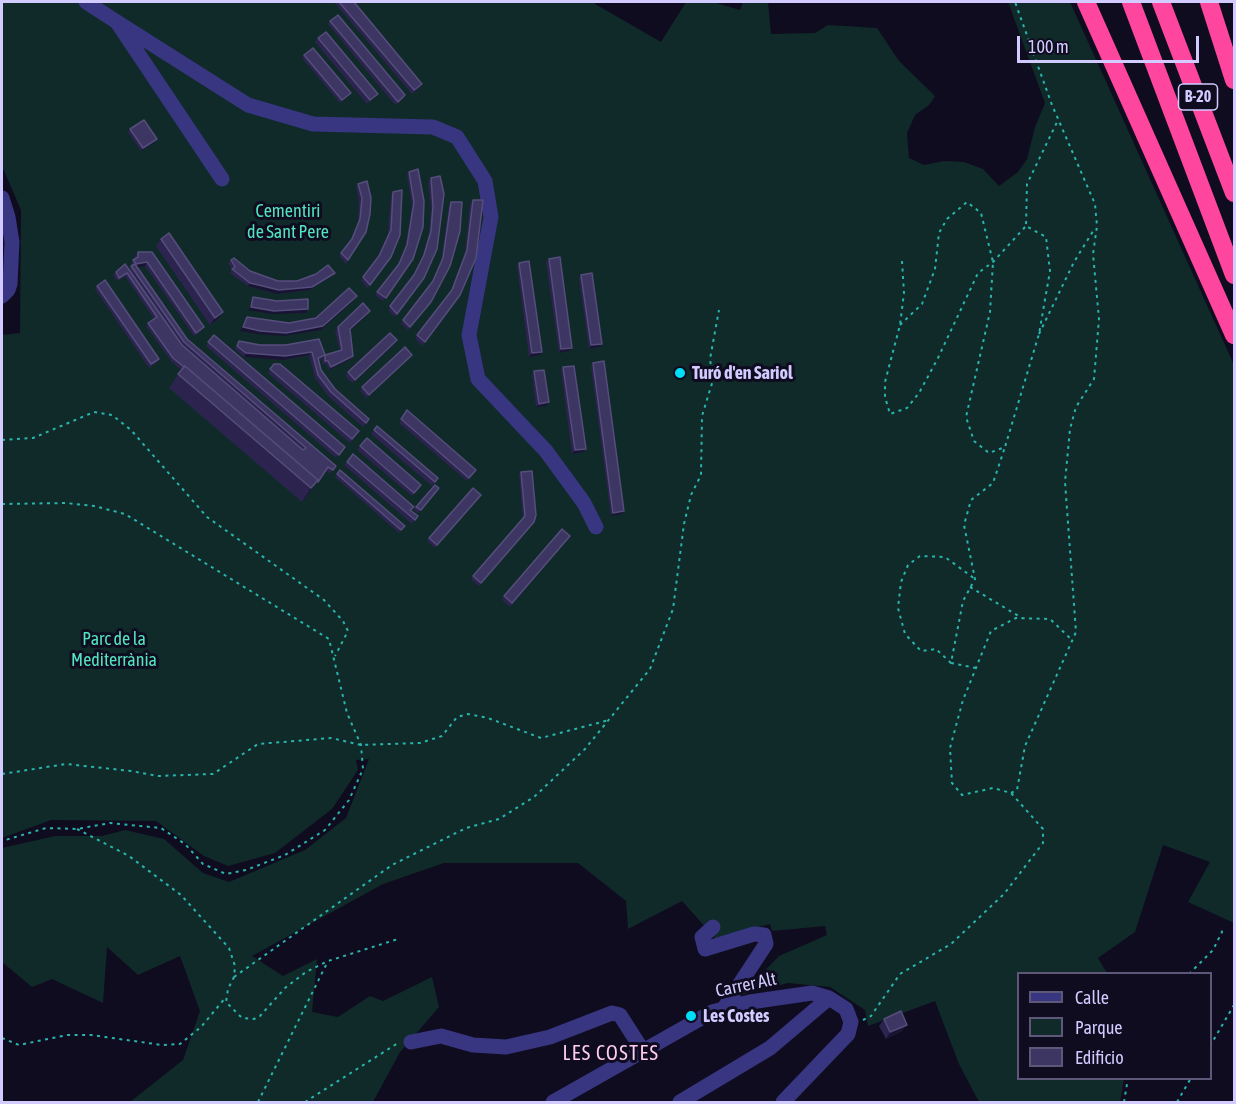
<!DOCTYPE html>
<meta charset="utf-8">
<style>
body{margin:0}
#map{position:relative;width:1236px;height:1104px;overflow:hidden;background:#0f0c20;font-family:"Asap Condensed",sans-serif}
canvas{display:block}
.frame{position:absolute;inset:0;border:3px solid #d1cbff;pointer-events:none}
.legend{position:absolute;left:1017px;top:972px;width:195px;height:108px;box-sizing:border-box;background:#0f0c20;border:2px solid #5d5879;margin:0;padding:8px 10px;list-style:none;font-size:18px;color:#d1cbff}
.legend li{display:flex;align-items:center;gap:12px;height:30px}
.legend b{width:30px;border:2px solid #5d5879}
.scale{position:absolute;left:1017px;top:36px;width:182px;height:27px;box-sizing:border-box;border:3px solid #d1cbff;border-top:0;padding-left:8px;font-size:18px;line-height:21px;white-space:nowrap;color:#d1cbff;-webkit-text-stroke:4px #0f0c20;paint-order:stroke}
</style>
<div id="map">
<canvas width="1236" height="1104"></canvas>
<div class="frame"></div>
<ul class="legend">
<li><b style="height:8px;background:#383581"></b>Calle</li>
<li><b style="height:16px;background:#0f2a29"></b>Parque</li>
<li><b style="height:16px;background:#3e3662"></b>Edificio</li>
</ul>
<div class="scale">100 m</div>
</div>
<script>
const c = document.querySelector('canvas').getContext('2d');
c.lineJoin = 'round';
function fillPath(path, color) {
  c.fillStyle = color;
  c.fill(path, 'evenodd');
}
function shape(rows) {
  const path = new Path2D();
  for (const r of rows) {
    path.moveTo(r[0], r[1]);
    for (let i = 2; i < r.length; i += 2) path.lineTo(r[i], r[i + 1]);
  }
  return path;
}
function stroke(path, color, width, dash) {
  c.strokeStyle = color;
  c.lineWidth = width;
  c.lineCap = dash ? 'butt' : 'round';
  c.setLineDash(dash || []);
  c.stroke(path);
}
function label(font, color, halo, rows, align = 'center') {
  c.font = font + ' "Asap Condensed",sans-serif';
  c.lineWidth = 6;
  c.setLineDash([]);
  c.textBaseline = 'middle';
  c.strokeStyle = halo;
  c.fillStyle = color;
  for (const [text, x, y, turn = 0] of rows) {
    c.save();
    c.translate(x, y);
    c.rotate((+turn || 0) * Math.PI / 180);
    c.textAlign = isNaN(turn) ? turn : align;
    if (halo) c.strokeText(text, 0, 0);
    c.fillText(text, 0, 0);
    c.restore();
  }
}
fillPath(shape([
 [2,2,595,2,595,4,661,42,686,2,713,2,740,10,743,2,768,2,771,34,815,33,828,25,877,28,899,61,935,96,929,105,915,115,907,133,909,158,924,165,944,161,964,162,983,169,999,186,1018,172,1027,159,1035,127,1045,103,1008,2,1070,2,1234,365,1234,923,1188,902,1210,862,1163,845,1135,932,1098,958,1107,973,1018,974,1018,1078,1124,1079,1120,1102,979,1102,959,1064,935,1001,868,1026,865,1010,830,987,788,983,741,995,779,956,827,935,825,926,772,931,770,924,716,939,682,901,628,929,626,901,578,863,444,863,383,884,252,956,283,976,317,959,312,1012,338,1017,370,996,383,1001,432,977,439,1007,400,1052,373,1102,130,1102,183,1060,200,1011,180,956,138,975,107,947,103,1003,52,979,32,987,2,962,2,848,55,836,102,836,125,830,164,839,203,873,229,882,305,850,346,818,369,759,356,760,358,770,332,809,275,853,228,866,204,856,156,821,51,820,2,838,2,335,20,333,21,210,2,166]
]), '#0f2a29');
stroke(shape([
 [902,261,904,293,900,325,885,382,885,397,890,414,907,408,919,393,938,358,978,273,993,262,1026,226],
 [900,325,922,304,935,269,939,233,947,219,967,202,981,213,993,262,990,312,966,417,974,441,989,453,1005,447,1039,334,1050,271,1046,237,1026,226,1027,184,1058,120],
 [1039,334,1074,262,1095,228],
 [2,440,33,438,94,412,112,415,131,430,207,517,324,600,343,621,348,631,335,656],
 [2,504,66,503,94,506,125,514,329,639,347,713,361,745,363,769,349,800,325,830,285,855,246,870,226,874,203,864,185,844,161,828,110,823,77,829,46,828,2,841],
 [970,587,1022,618],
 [951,663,936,649,921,651,905,634,898,608,901,582,908,565,920,556,945,557,975,579],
 [976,668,951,663,963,601,975,579,964,525,971,500,993,483,1005,447],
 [2,774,66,764,131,771,158,776,213,774,258,744,331,738,361,745,420,743,442,736,457,717,468,714,488,718,541,738,609,720],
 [1011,793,1017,790,1025,746,1076,632,1065,482,1070,429,1076,407,1094,379,1099,319,1093,254,1097,226,1095,204,1052,105,1015,2],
 [77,829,129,856,181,895,229,948,235,966,234,977,228,989,226,1002,242,1018,254,1019,260,1016,285,988,306,972,328,961,398,939],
 [1189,974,1213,950,1222,932,1221,927],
 [234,977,392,865,466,828,499,819,534,797,585,749,650,669,673,609,684,524,691,495,701,475,702,416,713,380,710,359,719,310],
 [863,1020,871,1016,900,974,951,944,1004,894,1043,843,1043,829,1011,793,993,788,962,795,952,783,950,748,963,700,991,631,1016,618,1050,619,1072,640],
 [2,1038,19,1045,67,1035,91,1035,162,1045,180,1044,201,1027,226,997],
 [1210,1046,1234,1005],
 [258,1102,328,961],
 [305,1102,398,1043],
 [1124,1102,1128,1078],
 [1177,1102,1191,1078]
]), '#29b5ad', 2, [3, 4.5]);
stroke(shape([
 [86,2,117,22,222,179],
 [117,22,248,105,313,124,433,127,457,137,485,181,491,217,469,335,478,379,546,451,584,503,596,527],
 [2,198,8,217,12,242,10,284,8,290,2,296],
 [713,927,702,937,705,949,754,934,764,935,766,944,724,1008],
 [411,1042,441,1036,473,1045,506,1047,550,1037,612,1013,620,1015,643,1051],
 [553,1102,712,1012,750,1002,812,993,829,998,846,1009,851,1022,848,1034,783,1102],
 [680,1102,770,1048,829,998]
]), '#383581', 15);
stroke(shape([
 [1086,2,1234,335],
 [1131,2,1234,275],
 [1161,2,1234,193],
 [1209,2,1234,80]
]), '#ff469e', 18);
fillPath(shape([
 [334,2,354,2,422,84,420,87,412,94],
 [330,21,403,98,395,105,328,24],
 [318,38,375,97,367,104,315,42],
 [304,55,351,93,340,103,302,58],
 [130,129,155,142,141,151,128,132],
 [418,169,413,259,383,301,375,295,397,266,405,249,412,206,407,175,409,172],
 [440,176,424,278,395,317,388,310,412,278,422,258,429,234,431,209,428,182,431,178],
 [358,184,370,214,366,232,346,264,339,256,350,241,358,223,359,201,356,187],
 [393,192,391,257,367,288,361,280,377,259,388,233,391,195],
 [473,200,483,200,460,295,422,346,415,338,450,293,465,254,470,203],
 [451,202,462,202,429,305,408,330,401,323,431,283,441,262,449,205],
 [161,239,218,319,210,325,156,246],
 [138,252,152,252,201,331,194,336,145,266,138,267,187,339,336,466,330,474,326,470,302,502,169,388,181,370,171,361,146,326,148,323,154,319,125,276,117,281,113,275,116,272,129,270,132,266,131,263,135,258,135,256],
 [549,259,569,351,559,353,546,262],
 [231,260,250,271,278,281,297,281,332,276,309,290,277,294,248,286,230,273,232,269,228,263],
 [519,263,540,355,529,357,517,266],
 [581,275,599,347,589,349,579,278],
 [97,286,159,359,157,362,149,368,95,289],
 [368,314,350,330,353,356,351,359,329,370,326,364,322,364,323,359,325,355,340,351,335,331,338,327],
 [214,335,345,447,336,458,206,346],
 [319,339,323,359,319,360,321,370,335,389,369,419,363,427,328,396,315,378,309,355,283,360,244,357,235,349,239,341,260,345,286,345],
 [395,343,352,383,345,376,348,372],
 [409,358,367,398,360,391,362,387],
 [593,363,622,514,611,516,591,367],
 [274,364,359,431,350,443,268,373],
 [563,367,586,449,583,452,572,454,561,371],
 [534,371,546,406,536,407,532,374],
 [407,410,474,473,467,481,399,423],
 [377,426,438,478,432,486,371,434],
 [360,446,421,485,412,496,357,450],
 [353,454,418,516,412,524,344,465],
 [521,472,536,515,479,586,471,579,523,519,519,475],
 [337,474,402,529,399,533,335,477],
 [437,492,418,513,414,510,416,507],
 [481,495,435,548,427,541,429,538],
 [570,536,510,607,502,600,504,596],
 [884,1019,902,1031,886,1039,879,1026]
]), '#2c244f');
fillPath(shape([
 [157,139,155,142,141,151,143,148],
 [147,262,145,266,133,268,136,264],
 [335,273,332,276,309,290,277,294,248,286,250,283,279,290],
 [357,296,354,300,321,330,284,336,258,334,240,331,243,327,323,326],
 [251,307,308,309,306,313,272,314,248,310],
 [370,311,368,314,348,333,350,329],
 [223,312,218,319,210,325,215,318],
 [397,340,395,343,352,383,355,380],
 [602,344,599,347,589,349,591,345],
 [572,348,569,351,559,353,561,349],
 [312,352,309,355,283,360,244,357,246,353],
 [542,352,540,355,529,357,532,353],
 [412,355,409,358,367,398,369,395],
 [353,356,351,359,329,370,331,367],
 [549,402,546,406,536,407,539,404],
 [586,449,583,452,572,454,575,450],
 [318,480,308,494,302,502,311,488],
 [624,511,622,514,611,516,613,513],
 [907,1025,902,1031,886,1039,890,1032]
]), '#191334');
const building = shape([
 [339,2,354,2,422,84,414,90,339,2],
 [338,15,405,95,398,102,330,21,338,15],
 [326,32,378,94,370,100,318,38,326,32],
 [313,48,351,93,342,100,304,55,313,48],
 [144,120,157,139,143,148,130,129,144,120],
 [418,169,424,201,423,227,413,259,386,298,377,292,399,264,407,245,414,202,409,172,418,169],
 [440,176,444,194,437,249,424,278,397,314,390,306,414,275,424,255,431,231,433,206,431,178,440,176],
 [367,181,371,198,370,214,366,232,348,260,341,253,352,239,360,219,362,198,358,184,367,181],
 [402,190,400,235,391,257,370,285,363,277,379,256,391,230,393,192,402,190],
 [473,200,483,200,476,258,460,295,425,342,417,335,452,290,467,250,473,200],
 [451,202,462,202,460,231,450,266,431,302,410,327,403,320,433,281,443,258,451,202],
 [169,233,223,312,215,318,161,239,169,233],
 [138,252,152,252,204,327,196,333,147,262,136,264,133,260,138,257,138,252],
 [560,257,572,348,561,349,549,259,560,257],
 [234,258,250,271,278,281,297,281,316,274,328,265,335,273,312,287,279,290,250,283,232,269,235,267,231,260,234,258],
 [529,261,542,352,532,353,519,263,529,261],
 [125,264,182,345,303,450,306,448,184,342,131,266,135,264,187,339,336,466,333,470,328,467,318,482,318,480,185,366,184,367,173,358,148,323,157,317,127,273,119,278,116,272,125,264],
 [592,273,602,344,591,345,581,275,592,273],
 [105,280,159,359,151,364,97,286,105,280],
 [349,288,357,296,323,326,286,333,260,331,243,327,247,317,289,323,316,318,349,288],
 [253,297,277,301,308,299,308,309,274,311,251,307,253,297],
 [363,303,370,311,350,329,353,356,331,367,328,361,325,361,325,355,342,350,338,327,363,303],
 [390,333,397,340,355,380,348,372,390,333],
 [214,335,345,447,339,455,208,342,214,335],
 [319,339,325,355,318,358,321,370,335,389,369,419,366,423,331,392,318,375,312,352,285,356,246,353,237,346,239,341,260,345,286,345,319,339],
 [405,347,412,355,369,395,362,387,405,347],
 [604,361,624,511,613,513,593,363,604,361],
 [274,364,280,364,359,431,352,439,270,369,274,364],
 [185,366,318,480,311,488,178,374,185,366],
 [574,366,586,449,575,450,563,367,574,366],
 [544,370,549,402,539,404,534,371,544,370],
 [407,410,476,470,469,478,401,419,407,410],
 [377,426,438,478,435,482,374,430,377,426],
 [367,438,421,485,414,493,360,446,367,438],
 [353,454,414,507,410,510,418,516,415,520,347,462,353,454],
 [340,470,405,526,401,530,337,474,340,470],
 [532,471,536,515,534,522,481,583,473,576,525,516,521,472,532,471],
 [435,485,439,488,421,510,416,507,435,485],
 [473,488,481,495,437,545,429,538,473,488],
 [562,529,570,536,512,603,504,596,562,529],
 [901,1011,907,1025,890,1032,884,1019,901,1011]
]);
fillPath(building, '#3e3662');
stroke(building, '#554d7b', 1.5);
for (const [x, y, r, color] of [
 [680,373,6,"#00ddf6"],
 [691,1016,6,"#00ddf6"]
]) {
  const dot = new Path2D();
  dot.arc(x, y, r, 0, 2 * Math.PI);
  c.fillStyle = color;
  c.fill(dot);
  stroke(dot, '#0f0c20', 2);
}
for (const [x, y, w] of [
 [1198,97,39]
]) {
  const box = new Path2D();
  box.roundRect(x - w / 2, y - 13, w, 26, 4.5);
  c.fillStyle = '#0f0c20';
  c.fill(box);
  stroke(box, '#d1cbff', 1.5);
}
label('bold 16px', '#d1cbff', null, [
 ["B-20",1198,97]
]);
label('18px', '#53e3bf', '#0f0c20', [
 ["Cementiri",288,211],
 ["de Sant Pere",288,232],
 ["Parc de la",114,639],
 ["Mediterrània",114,660]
]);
label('bold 18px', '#d1cbff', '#0f0c20', [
 ["Turó d'en Sariol",692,373],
 ["Les Costes",703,1016]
], 'left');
label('18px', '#d1cbff', '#0f0c20', [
 ["Carrer Alt",746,985,-12]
]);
c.letterSpacing = '1.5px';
label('20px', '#ffcded', '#0f0c20', [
 ["LES COSTES",611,1054]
]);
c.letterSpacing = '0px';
</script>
